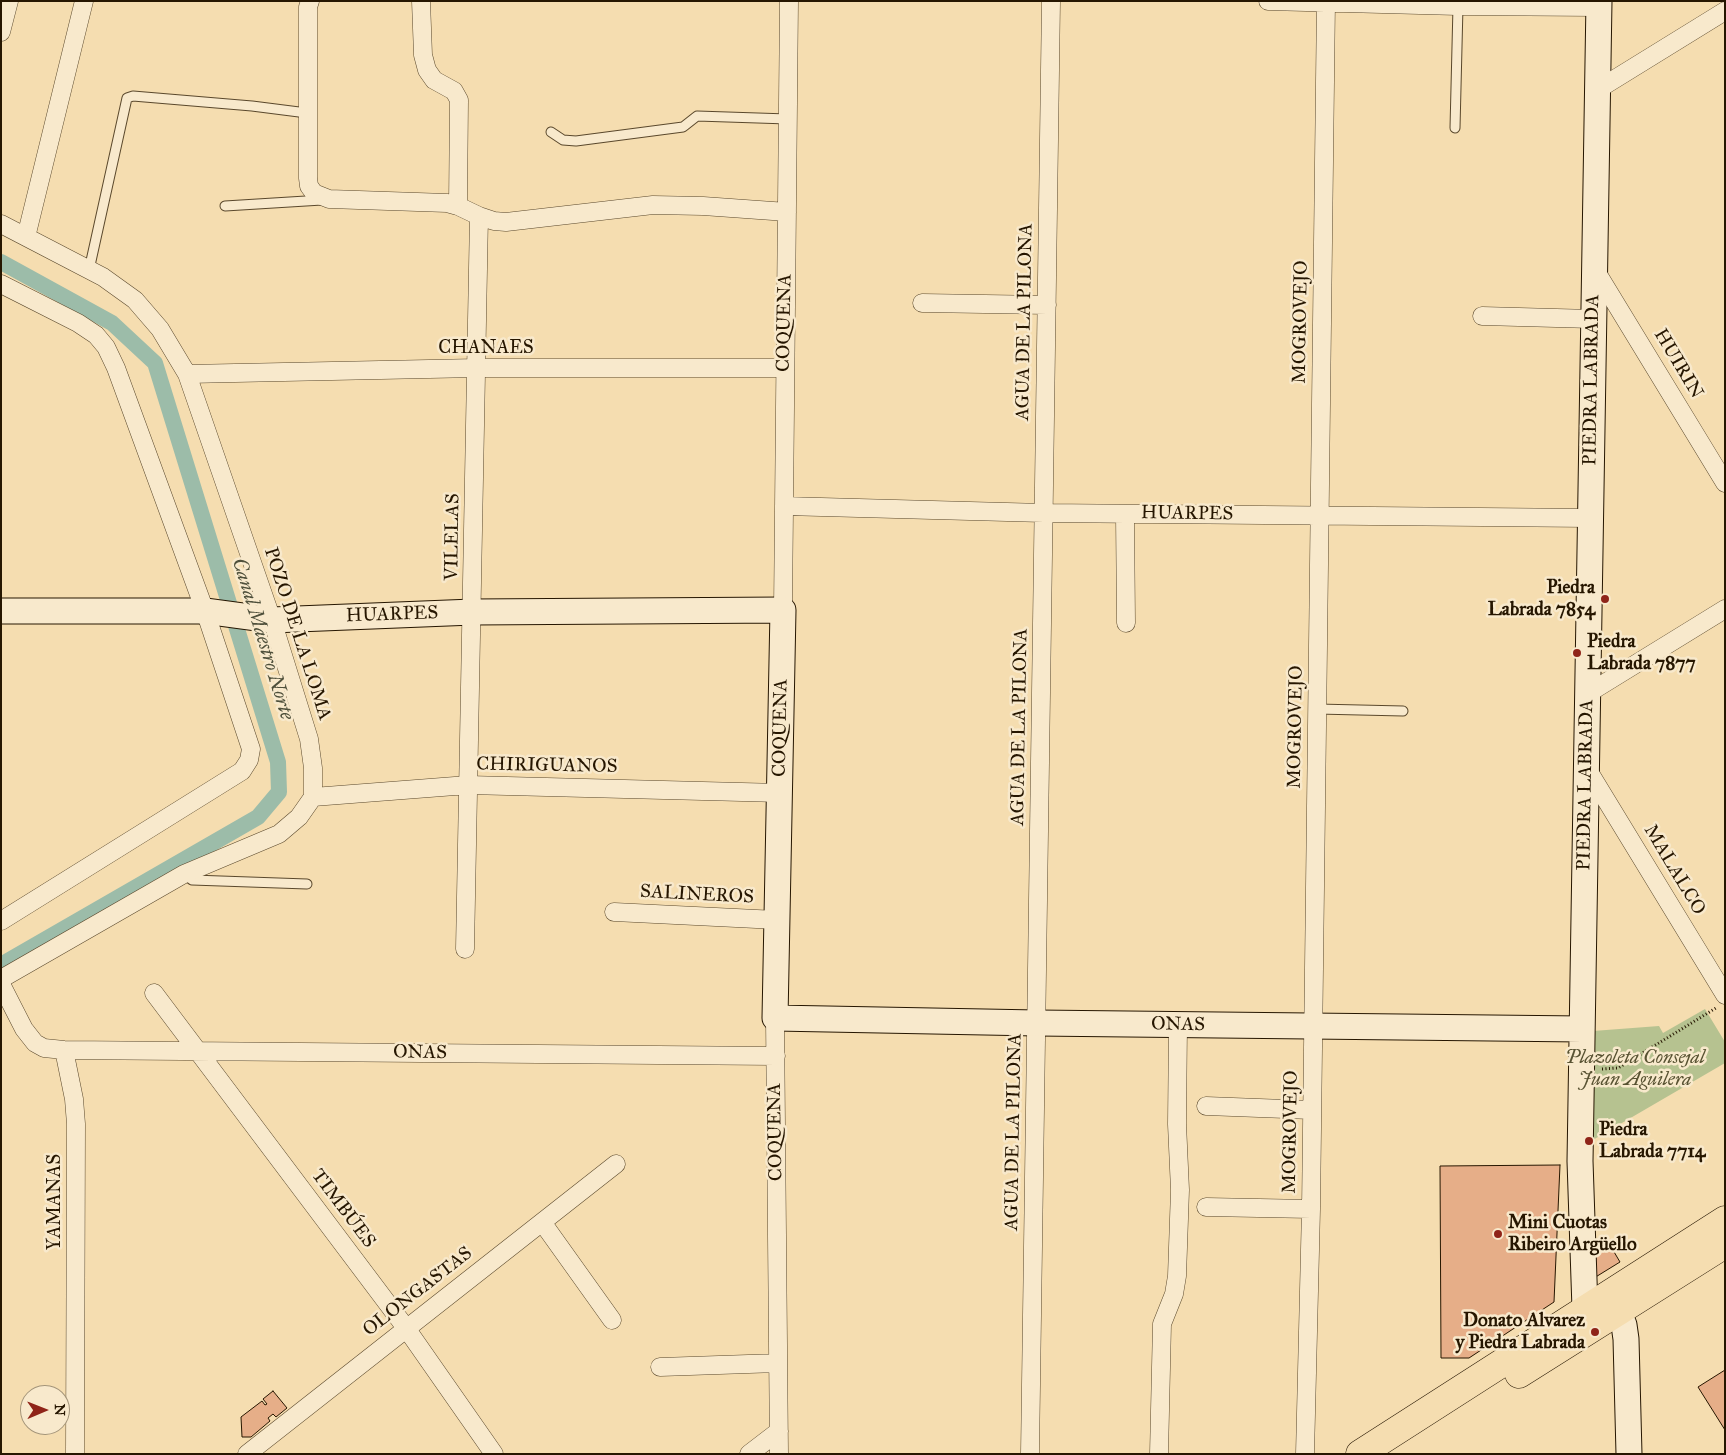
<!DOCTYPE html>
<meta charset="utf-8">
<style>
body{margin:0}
#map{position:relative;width:1726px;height:1455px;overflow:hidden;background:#f5ddb0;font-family:"IM FELL Great Primer",serif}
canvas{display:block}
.frame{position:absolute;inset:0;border:2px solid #261600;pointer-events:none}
.north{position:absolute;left:20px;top:1385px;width:50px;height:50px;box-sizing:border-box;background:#f8e9cc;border:1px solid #a4957a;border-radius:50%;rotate:89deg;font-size:14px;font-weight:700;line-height:20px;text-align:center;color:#261600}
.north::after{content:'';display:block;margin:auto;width:18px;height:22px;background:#8f2418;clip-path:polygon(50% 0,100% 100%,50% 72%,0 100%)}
</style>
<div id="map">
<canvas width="1726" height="1455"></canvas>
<div class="frame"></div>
<div class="north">N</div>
</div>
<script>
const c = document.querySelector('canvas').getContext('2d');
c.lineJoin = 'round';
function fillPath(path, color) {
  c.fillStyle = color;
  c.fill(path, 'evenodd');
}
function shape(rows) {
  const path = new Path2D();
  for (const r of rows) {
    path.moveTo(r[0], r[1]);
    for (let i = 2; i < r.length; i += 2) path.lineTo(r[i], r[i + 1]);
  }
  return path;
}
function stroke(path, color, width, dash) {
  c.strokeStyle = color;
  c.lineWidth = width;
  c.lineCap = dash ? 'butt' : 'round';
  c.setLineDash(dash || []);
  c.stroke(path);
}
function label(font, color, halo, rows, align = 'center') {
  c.font = font + ' "IM FELL Great Primer",serif';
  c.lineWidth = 5;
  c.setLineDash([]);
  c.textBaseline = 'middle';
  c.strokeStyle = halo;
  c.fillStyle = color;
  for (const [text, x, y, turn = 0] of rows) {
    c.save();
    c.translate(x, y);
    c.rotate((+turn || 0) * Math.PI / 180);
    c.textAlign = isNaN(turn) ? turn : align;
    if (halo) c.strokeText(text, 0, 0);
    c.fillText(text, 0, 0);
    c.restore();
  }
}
fillPath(shape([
 [1705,1009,1725,1042,1725,1063,1591,1141,1593,1031,1659,1026,1663,1033]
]), '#b6c290');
stroke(shape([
 [1,262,112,323,155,363,278,762,279,792,258,817,1,965]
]), '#9cbca9', 16);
const building = shape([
 [1560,1165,1554,1302,1469,1358,1441,1358,1440,1166,1560,1165],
 [1607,1240,1620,1262,1594,1278,1595,1247,1607,1240],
 [1725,1370,1725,1430,1698,1387,1725,1370],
 [273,1391,287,1408,276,1417,273,1414,268,1418,270,1421,251,1437,242,1437,241,1417,262,1401,265,1405,267,1404,263,1399,273,1391]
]);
fillPath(building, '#e6ae88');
stroke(building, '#261600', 1);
const lane = shape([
 [1455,128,1458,6],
 [551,132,563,140,576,141,683,127,697,116,788,119],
 [225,206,322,200],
 [89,270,127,98,133,96,252,106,307,113],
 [1317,709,1403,711],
 [184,874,192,880,307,884]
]);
const street = shape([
 [310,1,308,7,308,178,309,186,314,193,329,199,447,203,458,206,479,216,494,221,506,222,653,205,703,206,787,212],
 [421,1,423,55,427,70,434,80,454,91,459,100,458,206],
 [1268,1,1458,6,1598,7],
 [1,32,9,1],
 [1597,90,1725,11],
 [1,224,103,277,135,300,160,329,187,374,272,620,309,739,313,768,313,797,299,817,279,834,184,874,1,979],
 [26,237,84,1],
 [1594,268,1725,483],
 [1,284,78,323,96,335,106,347,116,368,205,611,251,749,249,760,242,771,1,921],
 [922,303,1047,305],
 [1482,316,1593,319],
 [187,374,477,368,785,368],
 [784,506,1044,513,1590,518],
 [1125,514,1126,623],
 [783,610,789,1],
 [1587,694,1725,609],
 [1586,767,1725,995],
 [313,797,468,785,781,793],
 [614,912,777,920],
 [465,949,479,216],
 [1,984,24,1029,35,1043,44,1048,64,1050,776,1056],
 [154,993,406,1328,494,1454],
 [775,1018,779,1454],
 [64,1050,74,1099,76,1124,75,1454],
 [1206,1106,1312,1110],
 [1206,1207,1311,1209],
 [542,1222,612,1320],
 [660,1367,778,1363],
 [247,1454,616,1164],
 [749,1454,779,1431],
 [1030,1454,1051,1],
 [1159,1454,1162,1324,1174,1294,1177,1276,1180,1190,1177,1124,1178,1025],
 [1305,1454,1311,1209,1326,1]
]);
const secondary = shape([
 [1,611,205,611,272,620,473,612,783,610,775,1018,1037,1023,1582,1029],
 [1608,1296,1618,1310,1624,1325,1626,1339,1629,1454],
 [1598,1324,1585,1309,1580,1161,1599,1]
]);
const primary = shape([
 [1519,1374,1725,1244],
 [1360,1454,1725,1220]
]);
stroke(lane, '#5a482c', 11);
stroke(street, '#5a482c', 19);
stroke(secondary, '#261600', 27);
stroke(primary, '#261600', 29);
stroke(shape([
 [1602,1069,1618,1068,1716,1008]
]), '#261600', 3, [1, 2.5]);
stroke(lane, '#f8e9cc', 9);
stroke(street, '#f8e9cc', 18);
stroke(secondary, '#f8e9cc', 25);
stroke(primary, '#f5ddb0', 28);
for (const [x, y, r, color] of [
 [1605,599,5,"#8f2418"],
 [1577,653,5,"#8f2418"],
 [1589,1141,5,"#8f2418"],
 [1498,1234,5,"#8f2418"],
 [1595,1332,5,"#8f2418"]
]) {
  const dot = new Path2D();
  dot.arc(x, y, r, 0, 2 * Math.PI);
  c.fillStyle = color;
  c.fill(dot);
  stroke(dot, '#f8e9cc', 2);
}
label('19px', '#261600', '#f8e9cc', [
 ["AGUA DE LA PILONA",1025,322,-89],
 ["MOGROVEJO",1301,322,-89],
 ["COQUENA",785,323,-89],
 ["CHANAES",486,348],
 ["HUIRIN",1678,364,59],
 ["PIEDRA LABRADA",1592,380,-89],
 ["HUARPES",1187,514,1],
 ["VILELAS",453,537,-89],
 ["HUARPES",392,615,-2],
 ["POZO DE LA LOMA",297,634,72],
 ["AGUA DE LA PILONA",1020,727,-89],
 ["MOGROVEJO",1296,727,-89],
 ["COQUENA",781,728,-89],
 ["CHIRIGUANOS",547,766,1],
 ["PIEDRA LABRADA",1586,785,-89],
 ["MALALCO",1674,870,59],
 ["SALINEROS",697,895,3],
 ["ONAS",1178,1025,1],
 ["ONAS",420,1053,1],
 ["COQUENA",776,1132,-91],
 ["AGUA DE LA PILONA",1014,1132,-89],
 ["MOGROVEJO",1291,1132,-89],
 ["YAMANAS",55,1202,-90],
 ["TIMBÚES",343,1209,53],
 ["OLONGASTAS",418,1292,-38]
]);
label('bold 19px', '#261600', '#f8e9cc', [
 ["Piedra",1595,588,"right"],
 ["Labrada 7854",1595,610,"right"],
 ["Piedra",1587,642],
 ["Labrada 7877",1587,664],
 ["Piedra",1599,1130],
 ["Labrada 7714",1599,1152],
 ["Mini Cuotas",1508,1223],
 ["Ribeiro Argüello",1508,1245],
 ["Donato Alvarez",1585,1321,"right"],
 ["y Piedra Labrada",1585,1343,"right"]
], 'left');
label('italic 19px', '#585232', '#f8e9cc', [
 ["Plazoleta Consejal",1635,1058],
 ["Juan Aguilera",1635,1080]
]);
label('italic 20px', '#4f503b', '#f8e9cc', [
 ["Canal Maestro Norte",262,639,73]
]);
</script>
